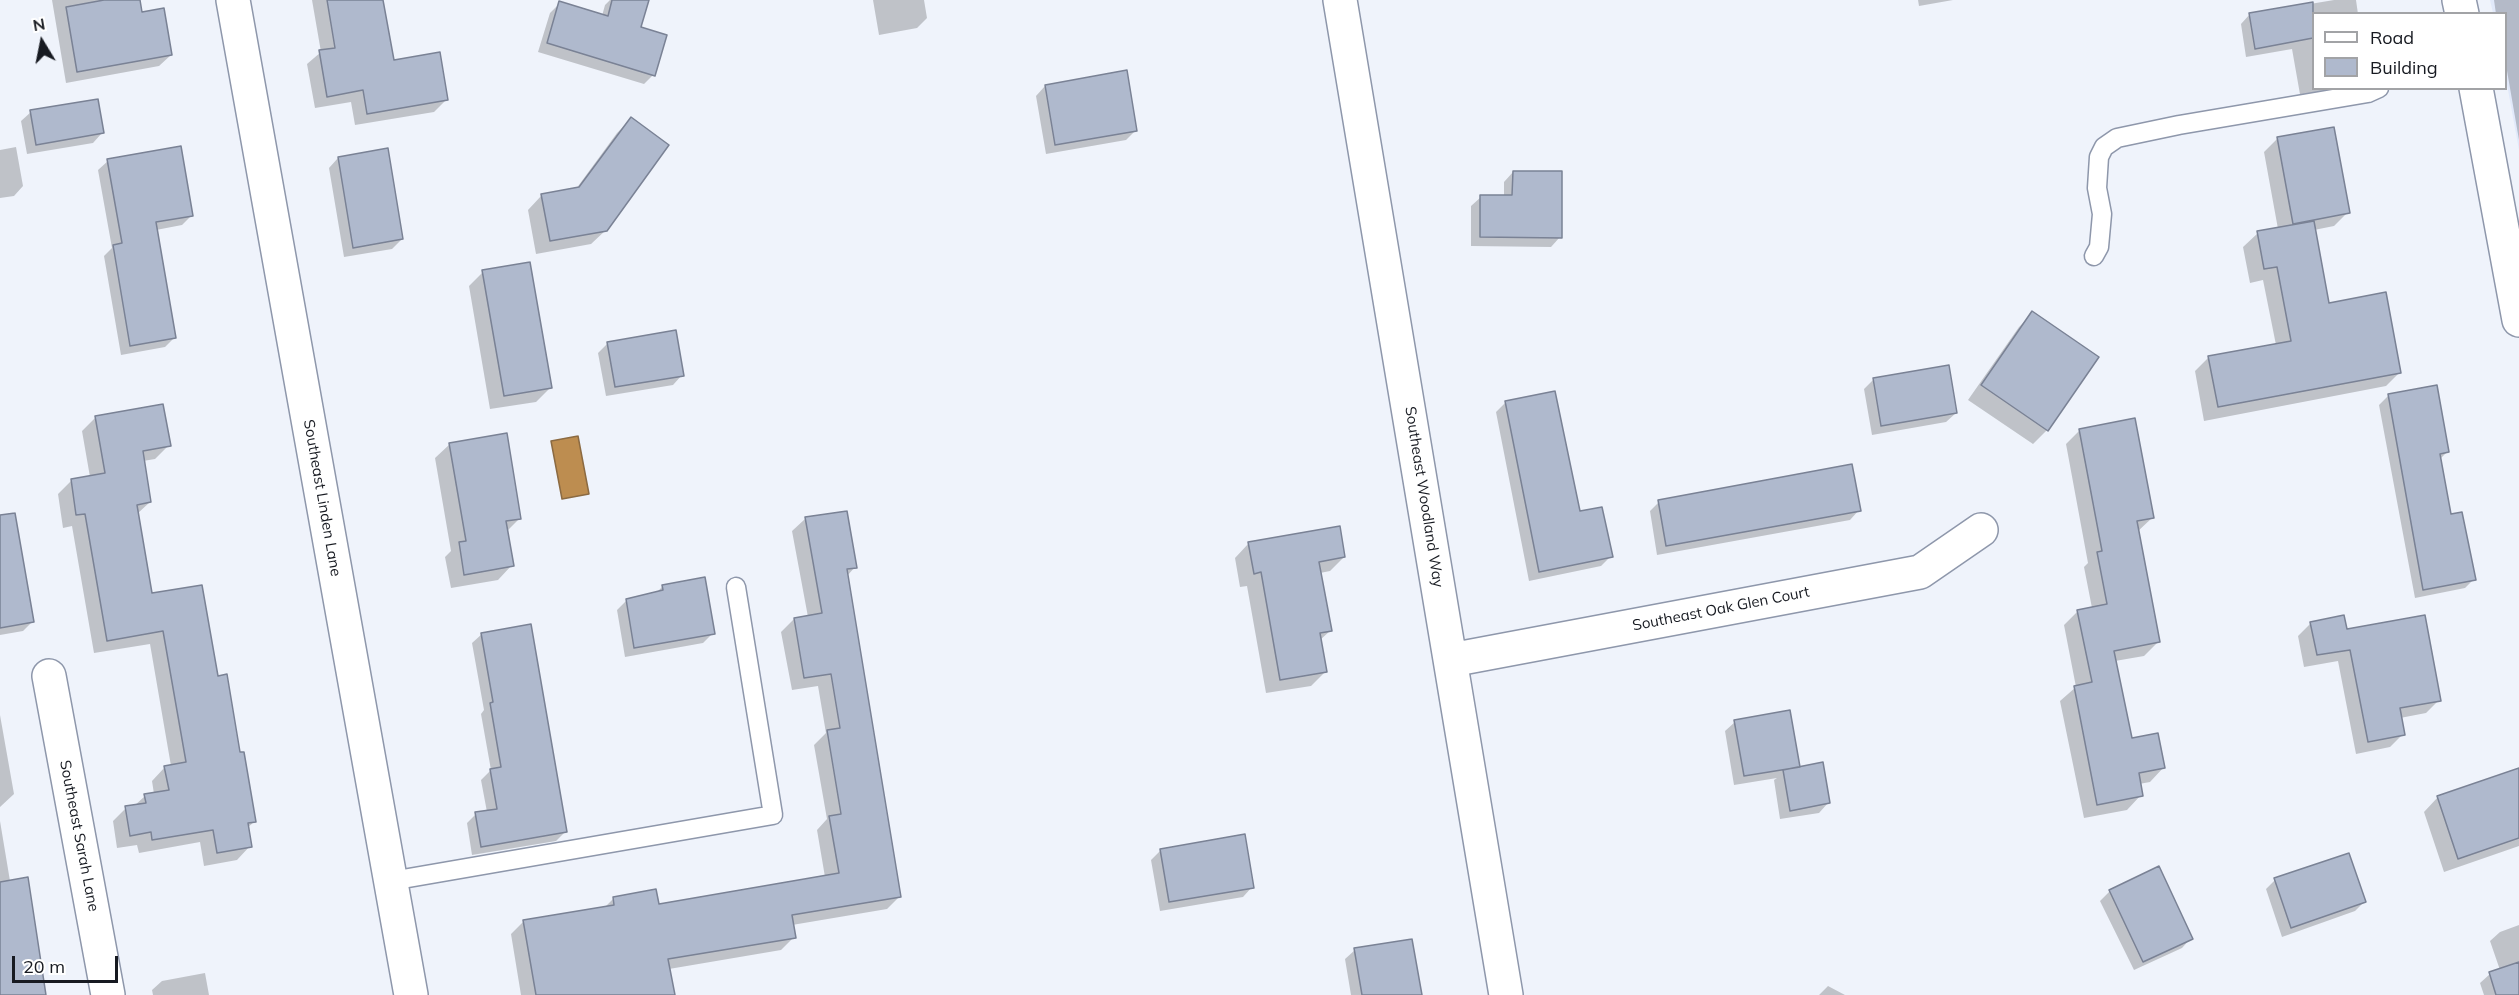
<!DOCTYPE html>
<style>
body{margin:0}
#map{position:relative;width:2519px;height:995px;overflow:hidden;background:#eff3fb;font-family:Mulish,sans-serif}
canvas{display:block}
.legend{position:absolute;left:2312px;top:12px;width:195px;height:78px;box-sizing:border-box;background:#fff;border:2px solid #a2a3a6;margin:0;padding:8px 10px;list-style:none;font-size:18px;color:#171a21}
.legend li{display:flex;align-items:center;gap:12px;height:30px}
.legend b{width:30px;border:2px solid #a2a3a6}
.north{position:absolute;left:12px;top:12px;width:60px;height:60px;-webkit-text-stroke:4px #fff;paint-order:stroke;rotate:350deg;font-size:16px;font-weight:700;line-height:24px;text-align:center;color:#171a21}
.north::after{content:'';display:block;margin:auto;width:21px;height:27px;background:#171a21;clip-path:polygon(50% 0,100% 100%,50% 72%,0 100%)}
.scale{position:absolute;left:12px;top:956px;width:106px;height:27px;box-sizing:border-box;border:3px solid #171a21;border-top:0;padding-left:8px;font-size:18px;line-height:21px;white-space:nowrap;color:#171a21;-webkit-text-stroke:4px #fff;paint-order:stroke}
</style>
<div id="map">
<canvas width="2519" height="995"></canvas>
<ul class="legend">
<li><b style="height:8px;background:#fff"></b>Road</li>
<li><b style="height:16px;background:#afb9cd"></b>Building</li>
</ul>
<div class="north">N</div>
<div class="scale">20 m</div>
</div>
<script>
const c = document.querySelector('canvas').getContext('2d');
c.lineJoin = 'round';
function fillPath(path, color) {
  c.fillStyle = color;
  c.fill(path, 'evenodd');
}
function shape(rows) {
  const path = new Path2D();
  for (const r of rows) {
    path.moveTo(r[0], r[1]);
    for (let i = 2; i < r.length; i += 2) path.lineTo(r[i], r[i + 1]);
  }
  return path;
}
function stroke(path, color, width, dash) {
  c.strokeStyle = color;
  c.lineWidth = width;
  c.lineCap = dash ? 'butt' : 'round';
  c.setLineDash(dash || []);
  c.stroke(path);
}
function label(font, color, halo, rows, align = 'center') {
  c.font = font + ' Mulish,sans-serif';
  c.lineWidth = 4.5;
  c.setLineDash([]);
  c.textBaseline = 'middle';
  c.strokeStyle = halo;
  c.fillStyle = color;
  for (const [text, x, y, turn = 0] of rows) {
    c.save();
    c.translate(x, y);
    c.rotate((+turn || 0) * Math.PI / 180);
    c.textAlign = isNaN(turn) ? turn : align;
    if (halo) c.strokeText(text, 0, 0);
    c.fillText(text, 0, 0);
    c.restore();
  }
}
fillPath(shape([
 [2490,0,2519,0,2519,150,2506,79,2506,14,2493,13]
]), '#e1e9fa');
const water = shape([
 [578,436,589,494,562,499,551,441,578,436]
]);
fillPath(water, '#bd8d50');
stroke(water, '#8b6a42', 1.5);
fillPath(shape([
 [52,0,138,0,140,14,171,55,159,66,66,83],
 [312,0,382,0,392,61,447,99,434,112,355,125,351,102,315,108,307,64,321,52],
 [610,0,631,0,653,75,644,84,538,52,550,13,560,3,602,16,605,5],
 [873,0,924,0,927,18,917,28,879,35],
 [1918,0,1953,0,1919,6],
 [2334,0,2356,0,2358,14,2314,14,2314,88,2358,88,2301,100,2292,49,2246,57,2241,24,2250,14],
 [2494,0,2519,0,2519,140,2506,65,2506,14,2496,14],
 [1045,86,1136,130,1126,140,1046,154,1036,96],
 [31,112,102,133,93,143,27,154,21,121],
 [631,119,606,230,591,244,536,254,528,210,542,195,576,189,617,133],
 [2278,138,2348,212,2334,226,2314,230,2328,304,2400,372,2386,386,2204,421,2195,371,2209,357,2276,345,2263,280,2250,283,2243,247,2258,233,2278,229,2264,152],
 [16,147,23,186,14,196,0,198,0,150],
 [338,158,402,239,392,249,344,257,329,168],
 [108,161,191,216,182,225,156,230,174,338,165,347,121,355,104,256,112,248,98,170],
 [1513,172,1560,237,1551,247,1471,246,1471,206,1481,197,1504,197,1504,182],
 [483,272,550,388,536,402,490,409,469,286],
 [2033,313,2047,430,2033,444,1968,400,2019,327],
 [608,343,682,375,673,385,606,396,598,353],
 [1874,379,1956,413,1946,422,1872,435,1864,389],
 [2388,396,2447,452,2440,459,2450,516,2474,579,2465,588,2415,598,2379,405],
 [1506,402,1579,513,1611,556,1601,566,1529,581,1496,412],
 [96,417,169,445,155,459,143,461,150,502,137,514,151,595,217,678,239,754,254,822,247,828,250,846,237,860,204,866,200,842,139,853,137,845,117,848,113,821,126,808,133,807,145,796,154,794,152,781,165,767,171,766,150,644,94,653,72,526,63,528,58,494,71,481,90,477,82,431],
 [2080,430,2152,518,2137,532,2158,642,2144,656,2115,661,2131,740,2164,767,2150,782,2139,784,2141,795,2127,810,2084,818,2060,701,2076,687,2064,625,2078,611,2092,608,2084,567,2088,563,2066,444],
 [450,444,520,518,506,532,512,565,498,580,451,588,445,557,451,551,435,458],
 [1659,502,1859,510,1850,520,1657,555,1650,511],
 [805,519,855,567,847,576,900,896,887,909,792,925,794,937,781,950,669,969,673,995,521,995,511,934,524,921,604,908,614,898,658,905,825,877,817,830,827,819,814,745,826,733,818,686,792,690,781,632,794,619,808,617,792,531],
 [1249,543,1344,557,1330,571,1320,573,1330,631,1320,640,1325,672,1311,686,1266,693,1247,586,1240,587,1235,558],
 [0,547,32,622,23,631,0,635],
 [663,586,713,633,703,643,625,657,617,610,627,600,656,593],
 [2311,623,2346,631,2439,700,2426,713,2400,718,2403,734,2390,747,2356,754,2338,661,2304,667,2298,636],
 [482,634,566,831,556,841,472,855,467,823,476,814,487,812,481,780,491,770,481,714,484,710,472,643],
 [0,715,14,794,0,807],
 [1735,722,1799,768,1828,803,1819,813,1780,819,1774,780,1777,778,1734,785,1725,731],
 [2519,769,2519,846,2444,872,2424,812,2438,797],
 [0,821,10,881,45,995,0,995],
 [1161,850,1252,887,1243,897,1160,911,1151,860],
 [2275,880,2364,902,2355,911,2282,937,2266,889],
 [2110,891,2191,938,2182,948,2134,970,2100,901],
 [2519,925,2519,995,2484,995,2480,983,2490,974,2500,970,2490,941,2500,932],
 [1355,950,1420,995,1351,995,1345,959],
 [205,973,209,995,153,995,152,990,162,981],
 [1828,986,1845,995,1819,995]
]), '#0003');
const building = shape([
 [104,0,140,0,142,12,164,8,172,55,77,72,66,7,104,0],
 [327,0,383,0,394,60,440,52,448,100,367,114,363,90,327,97,319,50,335,48,327,0],
 [612,0,649,0,641,27,667,35,655,76,547,43,559,1,608,16,612,0],
 [2313,2,2313,38,2255,49,2249,13,2313,2],
 [1127,70,1137,131,1055,145,1045,85,1127,70],
 [98,99,104,133,36,145,30,110,98,99],
 [631,117,669,145,607,231,550,241,541,194,579,187,631,117],
 [2334,127,2350,213,2293,224,2277,137,2334,127],
 [181,146,193,216,156,222,176,338,130,346,113,245,122,243,107,159,181,146],
 [388,148,403,239,353,248,338,157,388,148],
 [1513,171,1562,171,1562,238,1480,237,1480,195,1512,195,1513,171],
 [2314,221,2329,303,2386,292,2401,373,2218,407,2208,356,2291,341,2277,267,2264,269,2257,231,2314,221],
 [530,262,552,388,504,396,482,270,530,262],
 [2032,311,2099,357,2048,431,1981,385,2032,311],
 [676,330,684,376,615,387,607,342,676,330],
 [1949,365,1957,413,1881,426,1873,378,1949,365],
 [2437,385,2449,452,2440,454,2451,514,2462,512,2476,580,2423,590,2388,394,2437,385],
 [1555,391,1580,511,1602,507,1613,557,1539,572,1505,401,1555,391],
 [163,404,171,446,143,451,151,502,137,505,152,593,202,585,218,676,227,674,240,752,244,752,256,822,248,823,252,847,217,853,213,830,152,840,151,832,130,836,125,806,146,803,144,794,169,790,164,766,186,762,163,631,107,641,85,514,76,515,71,479,105,473,95,416,163,404],
 [2135,418,2154,518,2137,521,2160,642,2114,651,2132,738,2158,733,2165,768,2139,773,2143,796,2097,805,2074,686,2092,682,2077,610,2107,604,2097,552,2102,551,2079,429,2135,418],
 [507,433,521,519,506,521,514,566,464,575,459,542,466,541,449,443,507,433],
 [1852,464,1861,511,1666,546,1658,500,1852,464],
 [847,511,857,568,847,569,901,897,792,915,796,938,668,959,675,995,536,995,523,920,614,905,613,897,656,889,659,904,839,873,829,816,841,814,827,730,840,728,831,674,804,678,794,618,822,613,805,517,847,511],
 [15,513,34,622,0,628,0,515,15,513],
 [1340,526,1345,557,1319,562,1332,631,1320,633,1327,672,1280,680,1261,572,1254,574,1248,542,1340,526],
 [705,577,715,634,634,648,626,599,663,590,662,585,705,577],
 [2344,615,2347,629,2425,615,2441,701,2400,708,2405,735,2368,742,2350,650,2317,655,2310,622,2344,615],
 [531,624,567,832,481,847,475,812,497,809,490,769,501,767,490,703,493,702,481,633,531,624],
 [1790,710,1800,767,1744,776,1734,720,1790,710],
 [1823,762,1830,803,1790,811,1783,770,1823,762],
 [2519,768,2519,838,2458,859,2437,796,2519,768],
 [1245,834,1254,888,1169,902,1160,849,1245,834],
 [2349,853,2366,902,2291,928,2274,878,2349,853],
 [2159,866,2193,939,2143,962,2109,890,2159,866],
 [28,877,46,995,0,995,0,882,28,877],
 [1412,939,1422,995,1362,995,1354,948,1412,939],
 [2519,962,2519,995,2496,995,2489,972,2519,962]
]);
fillPath(building, '#afb9cd');
stroke(building, '#7a8295', 1.5);
const lane = shape([
 [2094,256,2099,247,2102,214,2097,188,2099,157,2104,147,2117,138,2179,125,2368,93,2379,88],
 [391,881,773,815,736,587]
]);
const street = shape([
 [233,0,411,995],
 [1340,0,1506,995],
 [2459,0,2462,14],
 [2476,88,2519,320],
 [1451,660,1920,572,1981,530],
 [49,676,108,995]
]);
stroke(lane, '#8e97ab', 21);
stroke(street, '#8e97ab', 36);
stroke(lane, '#fff', 18);
stroke(street, '#fff', 33);
label('15px', '#171a21', '#fff', [
 ["Southeast Woodland Way",1424,497,81],
 ["Southeast Linden Lane",322,498,80],
 ["Southeast Oak Glen Court",1721,609,-11],
 ["Southeast Sarah Lane",79,836,79]
]);
</script>
